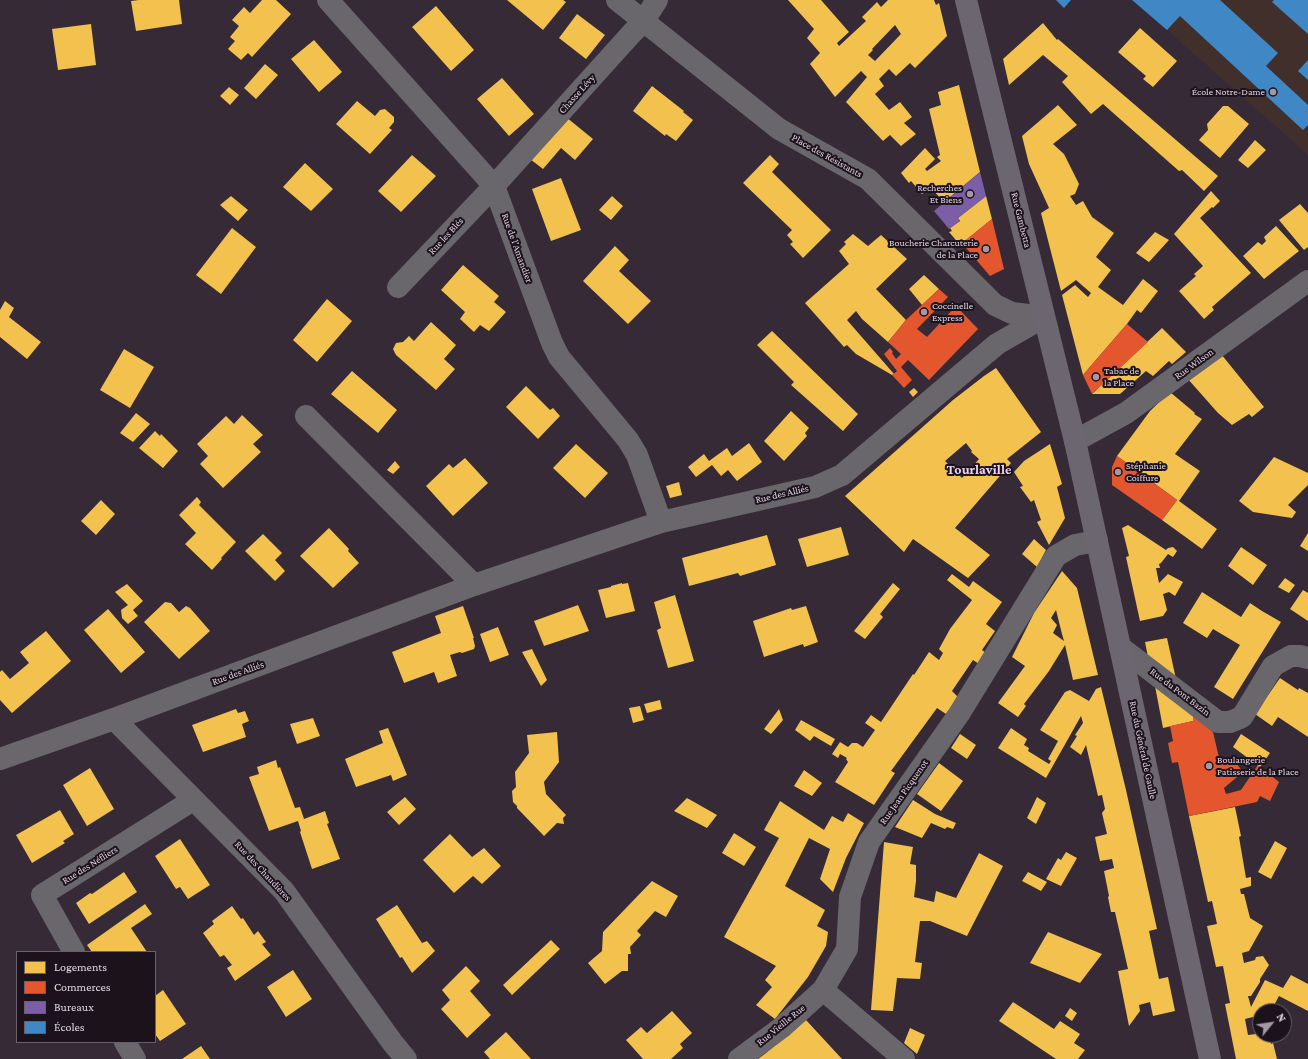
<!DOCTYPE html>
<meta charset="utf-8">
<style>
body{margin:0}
#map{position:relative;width:1308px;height:1059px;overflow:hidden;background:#352a36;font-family:"Crimson Pro",serif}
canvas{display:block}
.legend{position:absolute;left:16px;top:951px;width:140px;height:92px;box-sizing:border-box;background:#1b121c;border:1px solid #6a5f6b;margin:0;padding:5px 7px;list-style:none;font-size:12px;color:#e0d3e1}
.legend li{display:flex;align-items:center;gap:8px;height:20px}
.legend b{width:20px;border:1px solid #6a5f6b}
.north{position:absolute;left:1252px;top:1003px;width:40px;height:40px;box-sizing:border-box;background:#1b121c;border:1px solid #6a5f6b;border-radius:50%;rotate:60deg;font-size:11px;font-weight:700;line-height:16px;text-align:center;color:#e0d3e1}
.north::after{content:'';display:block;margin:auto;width:14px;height:18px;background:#a498a5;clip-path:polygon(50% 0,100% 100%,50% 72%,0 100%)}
</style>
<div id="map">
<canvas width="1308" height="1059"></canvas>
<ul class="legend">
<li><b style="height:11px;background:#f2c14e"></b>Logements</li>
<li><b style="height:11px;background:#e4572e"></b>Commerces</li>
<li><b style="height:11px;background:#7b5ea7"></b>Bureaux</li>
<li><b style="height:11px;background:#3f88c5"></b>Écoles</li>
</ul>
<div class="north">N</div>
</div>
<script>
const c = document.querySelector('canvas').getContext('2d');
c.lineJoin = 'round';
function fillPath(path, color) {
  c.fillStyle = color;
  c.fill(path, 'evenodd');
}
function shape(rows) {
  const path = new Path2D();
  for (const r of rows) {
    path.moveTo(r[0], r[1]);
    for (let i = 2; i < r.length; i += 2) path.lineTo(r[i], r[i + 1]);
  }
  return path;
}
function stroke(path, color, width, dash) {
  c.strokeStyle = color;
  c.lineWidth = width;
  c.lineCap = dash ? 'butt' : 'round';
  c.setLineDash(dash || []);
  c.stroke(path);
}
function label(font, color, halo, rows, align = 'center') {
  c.font = font + ' "Crimson Pro",serif';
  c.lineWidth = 4;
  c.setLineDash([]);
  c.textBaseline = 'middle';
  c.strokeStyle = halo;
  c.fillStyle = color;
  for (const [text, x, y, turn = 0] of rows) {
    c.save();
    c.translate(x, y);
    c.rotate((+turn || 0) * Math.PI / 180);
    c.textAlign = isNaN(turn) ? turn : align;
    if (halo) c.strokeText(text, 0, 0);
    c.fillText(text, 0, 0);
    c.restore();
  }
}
fillPath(shape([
 [1132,0,1308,0,1308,155,1167,30]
]), '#412f2c');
fillPath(shape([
 [139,0,179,0,182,24,136,31,131,1],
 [262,0,276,0,291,14,252,57,248,53,241,60,228,49,235,41,230,37,239,26,232,20,244,7,250,13],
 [507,0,563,0,566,2,543,30],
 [788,0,821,0,849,32,837,43,839,46,866,21,862,17,877,2,881,7,888,0,934,0,936,5,939,3,947,36,915,68,910,63,896,76,889,69,879,79,884,86,875,94,889,110,900,102,912,117,904,123,916,134,901,146,890,135,883,141,846,102,867,77,861,71,835,97,810,64,820,53,807,38,814,29],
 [895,25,901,34,875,61,868,55,873,50,872,49],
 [436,6,474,50,451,71,412,27],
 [577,14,605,35,586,59,559,38],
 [1043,23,1057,40,1058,39,1218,176,1204,191,1182,170,1179,171,1103,104,1091,114,1062,82,1068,76,1043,55,1009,85,1003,59],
 [91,24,96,65,58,70,52,29],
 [1140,28,1177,61,1153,87,1143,79,1146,76,1118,52],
 [314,40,342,72,319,92,291,59],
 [265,64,278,75,256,99,244,88],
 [502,78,534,114,509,136,477,99],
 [959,85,980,172,944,202,931,188,922,194,911,181,909,183,901,173,925,148,935,159,925,169,927,171,941,161,937,157,940,155,929,109,941,105,938,92],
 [652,86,684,111,683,112,693,120,676,141,666,134,665,136,633,111],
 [229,87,239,95,230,105,220,96],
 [357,101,375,116,380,110,385,109,394,117,394,122,389,128,392,130,370,154,336,124],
 [1058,105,1077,125,1053,144,1064,154,1079,184,1075,194,1070,196,1076,205,1083,201,1092,217,1114,233,1096,257,1111,270,1098,287,1123,305,1143,279,1158,291,1141,313,1137,310,1127,324,1083,375,1062,295,1075,285,1088,297,1091,293,1076,280,1061,291,1041,213,1049,208,1029,164,1022,136],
 [1223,106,1228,106,1249,124,1220,158,1199,140,1208,130,1207,124],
 [566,117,593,139,575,160,561,148,543,169,530,159],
 [1255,140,1266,150,1248,168,1238,160],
 [412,155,436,176,401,212,378,191],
 [770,155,779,164,772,172,831,230,803,258,790,244,793,242,787,235,792,230,743,183],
 [305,163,333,189,311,211,283,187],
 [561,178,581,230,551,241,532,189],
 [1211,191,1220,201,1213,208,1212,207,1200,218,1251,273,1212,307,1214,310,1204,319,1179,291,1196,276,1194,274,1203,266,1174,234],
 [231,196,248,210,238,221,220,205],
 [612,196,623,206,611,220,599,210],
 [986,196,992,219,960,245,949,232,952,231,950,228,960,221,958,218],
 [1300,204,1308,213,1308,247,1304,250,1279,220],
 [1276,226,1299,251,1264,279,1243,256,1258,242,1262,245,1266,241,1264,237],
 [232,228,256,247,221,294,196,275],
 [1155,232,1169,240,1149,262,1136,253],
 [853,234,868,246,881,235,907,259,876,289,906,320,888,342,862,319,856,311,847,320,894,374,892,375,856,354,847,345,844,347,805,303,849,264,839,251,846,244,844,242],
 [615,246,629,260,619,271,651,301,628,324,583,281],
 [463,265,499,296,494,302,506,312,489,331,480,325,474,332,460,319,465,312,441,290],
 [924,275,939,289,922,305,909,289],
 [327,299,352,321,317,362,293,340],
 [5,301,14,308,9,317,41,342,27,359,0,337,0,310],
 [431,322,456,345,444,359,455,369,436,390,396,355,393,349,396,343,403,342,409,336,414,341],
 [1162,328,1186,352,1172,364,1169,361,1153,376,1146,371,1120,394,1092,394],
 [772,331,858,414,843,431,791,385,794,382,757,345],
 [124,349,154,367,130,408,100,390],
 [1221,354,1264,407,1252,417,1249,414,1232,425,1218,413,1187,378],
 [996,368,1041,432,1007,459,1011,463,955,528,990,555,968,578,913,539,904,552,845,496,953,400,984,376],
 [966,443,972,451,971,452,979,459,962,478,945,461],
 [352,371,397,410,378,433,331,394],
 [526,386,550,410,553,408,560,416,538,439,506,407],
 [914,388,918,392,913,397,909,392],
 [1170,392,1195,413,1194,414,1202,419,1175,454,1200,471,1179,501,1217,529,1202,549,1162,520,1177,500,1117,456,1150,411],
 [791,411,809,428,805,433,807,436,784,461,764,441],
 [136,413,150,424,133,442,120,433],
 [242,415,263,435,253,444,261,452,223,488,200,464,208,456,197,444,226,416,234,424],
 [155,431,160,436,161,434,178,451,163,468,139,448],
 [749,443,762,462,737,481,728,470,721,476,712,465,696,477,688,467,704,454,709,461,727,448,732,456],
 [576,444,608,473,585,498,553,468],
 [1050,444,1062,484,1057,487,1065,518,1049,545,1037,522,1041,520,1034,500,1031,502,1020,487,1023,486,1014,472,1024,461],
 [1274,457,1308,473,1308,485,1288,505,1296,512,1292,518,1253,512,1239,501],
 [465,458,488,483,453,516,426,486,449,464,453,468],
 [395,461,400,467,393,474,387,470],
 [679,482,682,495,670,498,666,486],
 [197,497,201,502,199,505,236,542,221,558,222,559,212,570,185,544,196,533,179,515],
 [101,500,115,514,96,535,81,521],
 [1128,525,1166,550,1168,548,1173,547,1177,551,1173,557,1168,554,1161,563,1159,564,1160,568,1156,568,1159,583,1168,574,1183,582,1175,596,1169,592,1163,594,1167,610,1163,616,1140,621,1126,557,1129,556,1122,528],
 [841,527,849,555,807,567,798,539],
 [329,528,349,549,348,551,359,563,333,588,300,556],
 [1308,533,1308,551,1300,546],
 [263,534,282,553,275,560,285,571,275,581,245,551],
 [767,535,776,565,740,576,738,573,689,586,682,558],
 [1034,539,1046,550,1037,567,1022,554],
 [1241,547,1267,565,1253,585,1228,566],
 [1062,571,1077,588,1098,675,1073,680,1065,645,1049,671,1024,704,1026,706,1018,717,998,703,1025,666,1012,657,1034,613],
 [1056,610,1062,634,1064,641,1053,633,1057,625,1051,618],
 [952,574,969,587,973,581,1002,602,986,624,995,631,982,650,986,653,979,664,973,660,952,691,958,697,946,714,937,708,891,771,895,773,874,805,835,782,848,762,846,759,847,758,840,754,838,758,832,754,840,742,848,747,852,743,857,743,863,747,875,730,865,723,871,715,881,722,913,674,914,675,929,652,939,660,943,653,939,649,950,629,972,600,947,580],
 [1285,578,1295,585,1289,593,1278,587],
 [622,583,622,584,628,583,635,611,606,618,598,590,611,587,611,586],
 [893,583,900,589,880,614,883,617,865,639,854,631],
 [127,584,143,601,133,610,138,616,128,624,122,618,121,610,128,605,115,592],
 [1303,590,1308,593,1308,621,1290,609],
 [1202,592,1241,617,1250,603,1262,611,1281,622,1233,699,1214,687,1240,645,1213,629,1207,638,1183,623],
 [675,595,694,661,668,668,657,630,661,628,654,602],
 [165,602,171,603,179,612,186,606,190,608,210,631,179,659,144,622],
 [578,605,589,631,544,646,534,621],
 [463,606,474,638,473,638,475,646,474,649,462,653,460,652,450,655,457,676,438,683,434,672,404,683,392,652,441,633,435,616],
 [806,606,818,642,804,647,803,644,764,657,753,621,791,608,792,610],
 [108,609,145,652,121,673,84,630],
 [498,627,509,655,490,662,480,634],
 [46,631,71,661,12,713,0,700,0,672,2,670,10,679,29,663,20,652],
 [1167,638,1176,679,1149,662,1145,642],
 [532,649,547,680,541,686,522,652],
 [1280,678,1298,690,1299,688,1308,693,1308,737,1278,717,1272,726,1255,714],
 [1155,686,1193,716,1193,721,1163,728],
 [1101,687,1126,790,1157,929,1149,931,1159,979,1168,977,1175,1011,1153,1016,1150,1002,1139,1005,1140,1011,1129,1026,1118,971,1128,969,1115,912,1111,912,1108,897,1109,896,1104,871,1114,868,1112,859,1100,861,1095,837,1107,834,1102,813,1105,809,1102,795,1098,796,1086,745,1081,755,1070,747,1077,736,1075,735,1083,723,1081,716,1046,778,998,748,1011,728,1027,739,1024,745,1029,748,1028,751,1049,764,1051,761,1048,759,1058,741,1040,730,1065,692,1070,690,1089,701,1096,689],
 [660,700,662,709,647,713,644,704],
 [640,706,644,720,633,723,629,708],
 [236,709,238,713,245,711,249,721,242,724,246,737,203,752,192,725],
 [779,709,783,720,771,734,764,729],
 [313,718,320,736,297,744,290,724],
 [801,720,835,739,831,746,814,736,810,741,795,730],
 [388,728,407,775,393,781,391,775,356,787,345,759,383,743,379,731],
 [557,732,559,762,544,782,546,794,566,815,563,818,564,824,557,823,544,836,517,808,517,806,513,802,512,791,516,787,515,772,529,753,527,735],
 [960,734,976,745,967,759,951,748],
 [1241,734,1270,753,1260,767,1233,747],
 [276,760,278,768,280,767,295,808,300,807,304,819,325,811,329,823,327,824,340,859,312,869,300,832,301,831,298,821,269,831,249,777,259,774,257,767],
 [939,763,963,781,941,811,917,794],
 [90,768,114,809,87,826,63,785],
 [804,770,822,783,812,796,794,786],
 [405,797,416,809,399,825,387,812],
 [1037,797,1046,803,1036,824,1027,818],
 [687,798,717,815,707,828,674,811],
 [913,800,935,814,956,823,953,829,947,827,945,829,931,823,922,838,895,827],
 [780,801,824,830,832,816,843,822,848,813,864,823,846,858,833,892,820,879,830,849,809,838,785,886,825,910,817,926,828,932,826,946,808,977,775,1019,756,1005,772,987,765,980,776,966,724,937,779,838,764,830],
 [1235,807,1241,836,1239,837,1246,878,1251,877,1251,886,1240,889,1241,894,1244,894,1250,918,1263,926,1249,951,1242,953,1244,963,1255,960,1256,957,1263,956,1269,965,1260,979,1260,982,1251,996,1248,996,1251,1007,1265,980,1283,988,1291,975,1308,984,1308,1011,1279,996,1271,1011,1260,1011,1260,1035,1269,1035,1271,1044,1273,1043,1277,1059,1236,1059,1225,1004,1230,1003,1223,966,1216,967,1207,926,1217,924,1212,901,1208,902,1189,816],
 [1253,1017,1256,1034,1248,1035,1245,1019],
 [60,810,74,834,63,841,65,843,32,863,16,835],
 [734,833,756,847,744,866,722,853],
 [450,834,472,857,484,848,501,866,482,884,473,876,454,893,423,860],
 [180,839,210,885,188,899,180,887,176,889,155,856],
 [1275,841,1287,848,1271,879,1258,872],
 [884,842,913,847,910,864,916,865,916,881,914,897,934,902,936,891,956,898,979,853,1003,866,967,936,930,921,920,921,915,962,922,963,920,979,897,978,893,1011,871,1010],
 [1066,852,1077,858,1061,886,1046,879,1058,858,1061,860],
 [124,872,137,892,89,924,76,903,90,893,92,894],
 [1028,872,1047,882,1041,891,1022,881],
 [652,881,678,896,666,917,655,911,637,931,641,935,630,947,631,954,628,954,628,971,622,971,605,984,588,963,602,951,603,932],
 [145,904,152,914,131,928,147,952,92,952,87,945],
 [397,905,422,943,427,941,435,951,412,973,402,957,400,958,376,919],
 [232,906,241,919,243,918,254,935,258,931,266,942,262,944,271,955,235,981,227,968,232,965,224,955,220,957,203,933,214,924,212,921],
 [1048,932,1102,954,1080,983,1030,963],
 [551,940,560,949,512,995,503,985],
 [466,966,480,981,470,991,491,1015,467,1038,441,1009,450,1000,442,990],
 [293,970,312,999,286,1017,267,987],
 [163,990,186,1024,160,1041,155,1034,155,996],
 [1013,1002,1054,1029,1060,1021,1080,1034,1074,1043,1085,1050,1078,1059,1056,1059,999,1021],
 [1070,1008,1077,1013,1072,1021,1065,1016],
 [672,1011,692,1033,680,1044,683,1048,671,1059,643,1059,626,1040,641,1027,647,1033],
 [806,1020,842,1059,758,1059,766,1053],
 [910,1028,925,1035,917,1054,904,1043],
 [506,1032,531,1059,490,1059,484,1052],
 [201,1046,210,1059,182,1059]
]), '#f2c14e');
fillPath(shape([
 [992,219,1004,269,990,276,962,243],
 [939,289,948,297,917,329,927,337,956,306,978,329,929,380,908,360,901,367,912,380,904,388,892,375,897,371,884,354,890,348,893,352,892,353,896,359,901,354,888,342,906,320],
 [1127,324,1148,342,1092,394,1083,375],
 [1117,456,1177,500,1162,520,1112,485,1112,467],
 [1193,716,1213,732,1220,762,1233,759,1243,772,1224,788,1226,794,1241,790,1258,765,1279,782,1270,801,1260,796,1257,802,1189,816,1178,762,1172,763,1168,743,1173,741,1170,726,1193,721]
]), '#e4572e');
fillPath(shape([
 [980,172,986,196,958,218,960,221,949,229,934,211]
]), '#7b5ea7');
fillPath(shape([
 [1056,0,1071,0,1064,8],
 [1132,0,1220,0,1278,53,1266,66,1308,105,1308,125,1303,130,1180,16,1167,30],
 [1274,0,1308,0,1308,34,1272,2],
 [1308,60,1308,80,1298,71]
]), '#3f88c5');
stroke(shape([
 [328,0,494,186,552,343,559,357,628,440,637,455,661,522],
 [617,0,779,129,868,179,995,305,1012,313,1044,317],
 [398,287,494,186,632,33,643,22,657,0],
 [306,416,474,585],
 [1075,441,1126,413,1308,281],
 [1120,647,1218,722,1230,722,1242,717,1273,666,1291,656,1300,656,1308,658],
 [114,719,284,891,392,1042,406,1059],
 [0,759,114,719,474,585,625,534,661,522,815,487,842,475,997,344,1044,317],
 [74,952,42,895,193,800],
 [823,990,904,1059],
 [125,1042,135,1059],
 [739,1059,781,1028,823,990,847,949,850,897,869,842,959,714,1056,556,1075,545,1097,541]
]), '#69666c', 22);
stroke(shape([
 [966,0,1075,441,1210,1059]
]), '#6c6670', 22);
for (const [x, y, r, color] of [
 [1273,92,4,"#a498a5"],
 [970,194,4,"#a498a5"],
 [986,249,4,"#a498a5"],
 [924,312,4,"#a498a5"],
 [1096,377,4,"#a498a5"],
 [1118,472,4,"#a498a5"],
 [1209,766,4,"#a498a5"]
]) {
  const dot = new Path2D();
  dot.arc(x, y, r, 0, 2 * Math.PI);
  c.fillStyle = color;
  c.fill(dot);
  stroke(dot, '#1b121c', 1.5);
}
label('10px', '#e0d3e1', '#1b121c', [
 ["École Notre-Dame",1265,92,"right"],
 ["Recherches",962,188,"right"],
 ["Et Biens",962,200,"right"],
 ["Boucherie Charcuterie",978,243,"right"],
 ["de la Place",978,255,"right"],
 ["Coccinelle",932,306],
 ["Express",932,318],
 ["Tabac de",1104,371],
 ["la Place",1104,383],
 ["Stéphanie",1126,466],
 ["Coiffure",1126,478],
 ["Boulangerie",1217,760],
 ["Patisserie de la Place",1217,772]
], 'left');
label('10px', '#e0d3e1', '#1b121c', [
 ["Chasse Lévy",577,94,-48],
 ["Place des Résistants",827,156,29],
 ["Rue Gambetta",1021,220,76],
 ["Rue les Blés",446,236,-47],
 ["Rue de l'Amandier",517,248,70],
 ["Rue Wilson",1194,364,-36],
 ["Rue des Alliés",782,494,-13],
 ["Rue des Alliés",238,673,-20],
 ["Rue du Pont Bazin",1180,692,37],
 ["Rue du Général de Gaulle",1143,750,78],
 ["Rue Jean Picquenot",904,792,-55],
 ["Rue des Néfliers",90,865,-32],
 ["Rue des Chaudières",263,871,47],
 ["Rue Vieille Rue",781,1025,-39]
]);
label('bold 14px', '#eed4f0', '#1b121c', [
 ["Tourlaville",979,470]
]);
</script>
